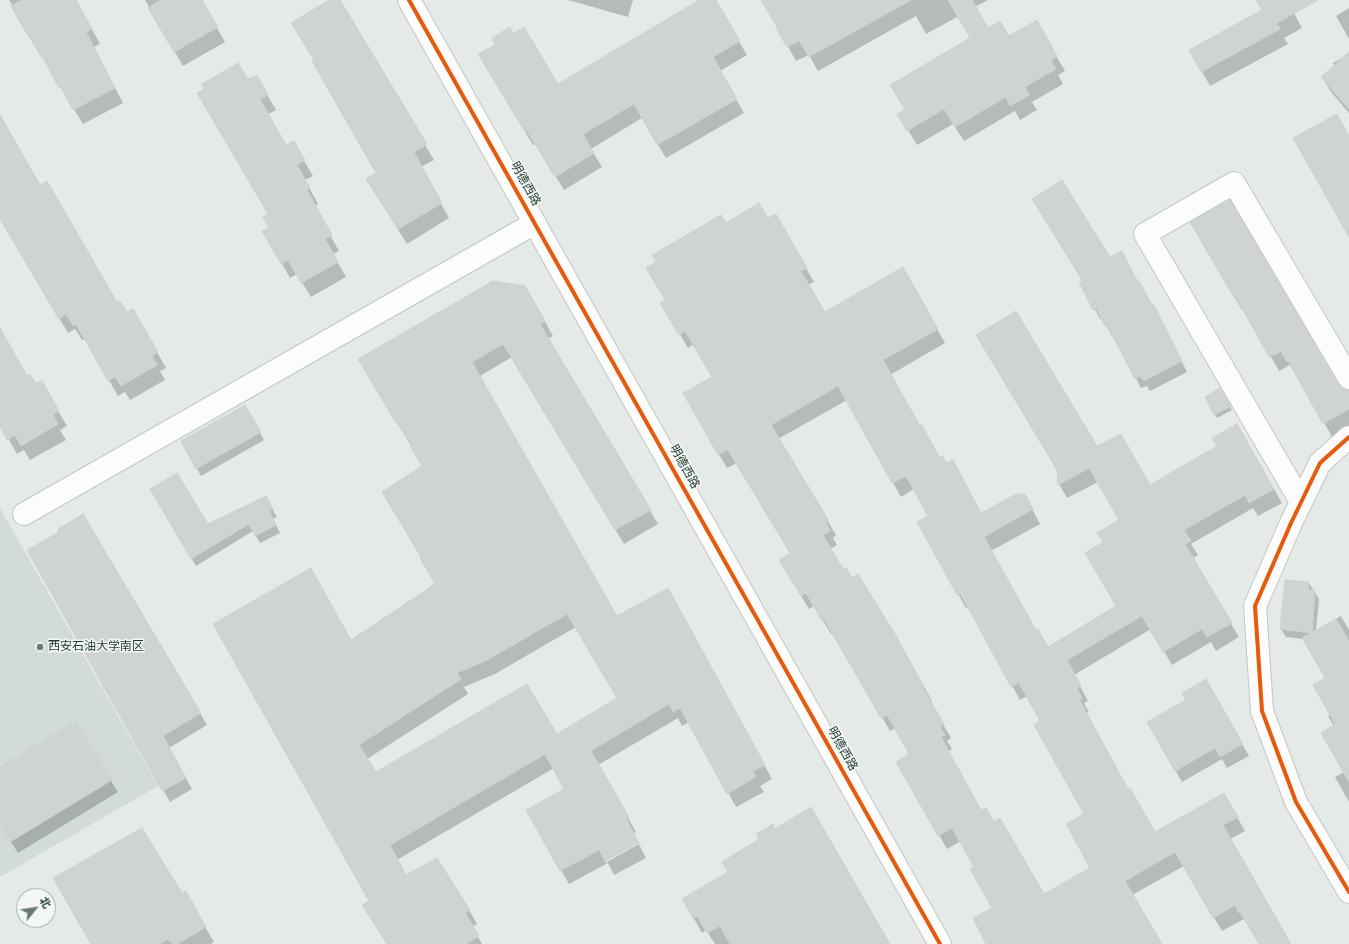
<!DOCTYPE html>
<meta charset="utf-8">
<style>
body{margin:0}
#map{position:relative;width:1349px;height:944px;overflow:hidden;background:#e5eae7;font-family:"Titillium Web","Noto Sans SC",sans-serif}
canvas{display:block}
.north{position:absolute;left:16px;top:888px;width:40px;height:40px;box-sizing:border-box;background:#f3f8f5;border:1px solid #a0ada7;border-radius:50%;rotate:60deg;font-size:11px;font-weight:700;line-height:16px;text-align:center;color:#233c32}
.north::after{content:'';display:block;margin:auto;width:14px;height:18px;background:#677971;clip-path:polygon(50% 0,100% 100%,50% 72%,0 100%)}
</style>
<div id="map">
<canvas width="1349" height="944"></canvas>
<div class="north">北</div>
</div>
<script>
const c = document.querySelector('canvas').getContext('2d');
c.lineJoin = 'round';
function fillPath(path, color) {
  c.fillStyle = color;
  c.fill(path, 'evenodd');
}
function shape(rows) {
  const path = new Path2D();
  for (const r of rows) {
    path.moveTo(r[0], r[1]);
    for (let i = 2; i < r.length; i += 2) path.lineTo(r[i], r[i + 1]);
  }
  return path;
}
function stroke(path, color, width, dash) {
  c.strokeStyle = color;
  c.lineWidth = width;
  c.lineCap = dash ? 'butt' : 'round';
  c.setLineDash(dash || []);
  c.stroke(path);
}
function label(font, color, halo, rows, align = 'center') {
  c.font = font + ' "Titillium Web","Noto Sans SC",sans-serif';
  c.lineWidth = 3;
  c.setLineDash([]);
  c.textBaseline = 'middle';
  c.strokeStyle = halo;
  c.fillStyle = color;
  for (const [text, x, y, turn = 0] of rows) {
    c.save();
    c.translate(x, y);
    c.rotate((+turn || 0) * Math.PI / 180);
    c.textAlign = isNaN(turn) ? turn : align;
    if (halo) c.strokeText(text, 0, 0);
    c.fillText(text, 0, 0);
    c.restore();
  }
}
fillPath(shape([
 [0,508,158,786,0,877]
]), '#d3dbd6');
fillPath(shape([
 [9,0,76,0,100,44,94,47,123,103,83,124,37,47,35,47],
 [145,0,201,0,225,42,183,66],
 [331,0,339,0,434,160,421,167,449,218,407,244,376,194,378,173],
 [568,0,633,0,628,17],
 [701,0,715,0,747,55,720,71,744,113,666,158,642,118,591,149,602,167,564,190,536,144,533,145,480,55,513,35,558,85],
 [762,0,988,0,975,7,987,29,1008,38,1036,22,1065,71,1058,75,1063,84,1032,102,1037,110,1020,120,1015,111,964,141,953,124,917,145,899,115,907,110,971,38,959,16,926,34,916,16,818,71,809,55,796,61],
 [1257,0,1287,0,1302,28,1284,38,1288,44,1210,86,1190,50,1263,10],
 [1349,8,1349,39,1336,16],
 [1349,54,1349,113,1331,92,1322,77,1334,66,1333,63],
 [256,76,276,110,268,114,286,146,293,142,313,176,305,180,318,204,314,206,339,251,333,254,346,277,311,297,297,274,290,278,264,232,270,228,269,215,248,81],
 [0,118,40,186,116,304,126,314,133,310,166,368,160,371,165,380,130,400,125,392,118,396,85,339,82,340,75,329,68,333,0,217],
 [775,215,814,282,808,285,824,313,902,268,945,343,890,375,919,427,939,458,981,514,1032,509,1040,524,991,551,1036,631,1048,648,1117,607,1104,543,1121,520,1098,482,1067,498,1059,484,1096,448,1150,486,1218,447,1237,425,1282,503,1258,516,1253,508,1191,544,1198,555,1192,559,1239,637,1216,651,1211,642,1172,665,1151,629,1074,675,1088,701,1084,703,1089,712,1086,713,1128,790,1155,833,1224,794,1245,831,1230,839,1290,944,1260,944,1244,919,1222,931,1184,866,1132,895,1161,944,996,944,994,908,976,867,961,841,947,849,897,762,911,754,895,728,890,731,833,633,831,634,814,606,809,609,788,574,791,553,737,463,727,468,684,394,713,377,694,344,688,348,662,303,666,301,725,224,768,219],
 [847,400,901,497,914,489,929,516,918,522,966,608,969,607,1020,700,1027,696,1041,722,1085,814,1092,868,1043,896,994,823,981,812,948,752,952,749,947,741,951,738,930,702,932,701,894,634,852,579,843,571,830,549,837,545,833,538,836,535,778,439],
 [1192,223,1337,385,1342,390,1349,391,1349,429,1333,438,1290,365,1279,371,1244,309,1242,310],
 [1109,259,1138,283,1159,316,1187,372,1150,391,1147,386,1141,388,1113,335,1112,336,1102,318,1100,319,1080,282],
 [525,287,553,336,547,339,658,524,624,544,512,357,480,376,617,617,676,603,772,779,760,786,764,792,736,807,689,722,682,726,678,718,598,765,636,832,633,834,638,843,605,861,605,863,639,844,646,858,614,875,608,863,569,884,561,870,566,790,554,768,397,860,406,876,469,910,477,924,472,927,482,944,387,944,371,901,351,641,437,585,424,467,359,359],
 [576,627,618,699,556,735,376,773,367,759,468,694,464,687,495,674],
 [0,330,27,377,35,385,41,382,67,426,60,430,66,440,30,460,24,450,17,454,0,424],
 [1220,390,1232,410,1217,418,1206,397],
 [245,406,264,440,201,476,182,441],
 [151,490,208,526,265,497,277,517,273,519,280,533,260,543,253,531,196,566],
 [83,516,207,725,169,748,192,789,170,802,29,550,61,532],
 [1309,583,1319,599,1316,631,1341,616,1349,630,1349,802,1335,777,1344,772,1334,726,1328,716,1331,714,1326,678,1303,639,1286,637,1281,629],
 [1205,680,1249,756,1227,768,1222,759,1182,782,1148,723,1187,700],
 [75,723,118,792,18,853,0,824,0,768],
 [775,830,888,944,715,944,706,930,702,933,683,899,729,873],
 [185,893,214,942,211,944,92,944]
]), '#0003');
const building = shape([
 [22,0,76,0,92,29,86,32,115,88,73,110,61,87,59,88,42,56,41,57,28,32,26,33,11,6,22,0],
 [161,0,202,0,218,27,174,52,148,8,161,0],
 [329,0,340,0,427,144,414,152,442,203,398,229,366,179,376,173,312,61,314,60,291,23,329,0],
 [699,0,716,0,740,41,713,57,737,99,657,145,634,104,583,134,594,153,555,177,527,131,525,132,478,54,495,45,492,38,510,27,513,34,524,27,558,84,699,0],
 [761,0,911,0,809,57,799,41,787,47,776,28,777,27,761,0],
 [948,0,972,0,988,28,1000,21,1009,36,1037,20,1057,56,1051,60,1056,69,1025,87,1029,95,1010,106,1006,97,955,127,944,109,907,131,897,114,905,110,890,85,970,38,948,0],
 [1256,0,1318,0,1277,23,1280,29,1201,72,1189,50,1262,10,1256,0],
 [1349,52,1349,109,1321,77,1349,52],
 [238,63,248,79,257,75,268,95,260,99,286,145,294,141,305,160,297,165,310,188,307,190,332,235,325,239,338,262,301,283,288,260,281,264,262,231,269,228,263,217,268,214,197,93,204,89,202,84,238,63],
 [1337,114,1349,136,1349,237,1293,138,1337,114],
 [0,115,40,185,47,181,117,302,120,301,127,312,133,309,158,352,152,356,157,365,121,386,115,377,108,381,76,324,73,326,66,314,59,319,0,219,0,115],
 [1062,180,1110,257,1122,251,1138,282,1139,281,1152,305,1154,305,1182,361,1144,381,1140,376,1135,379,1107,325,1105,326,1096,308,1093,310,1079,282,1082,280,1032,199,1062,180],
 [1230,200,1338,384,1343,389,1349,390,1349,409,1323,424,1288,361,1287,362,1281,351,1269,357,1235,295,1233,296,1190,222,1230,200],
 [759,203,768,218,776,214,807,268,801,271,825,312,903,267,938,329,883,360,920,426,922,425,939,457,942,456,947,463,953,460,981,513,1016,494,1025,494,1033,509,984,537,1036,630,1038,629,1048,647,1116,606,1085,553,1103,542,1097,533,1119,520,1089,468,1058,485,1057,470,976,335,1016,311,1097,446,1121,434,1150,485,1217,446,1212,438,1237,424,1274,489,1249,503,1245,495,1184,530,1191,541,1185,544,1232,623,1207,637,1202,629,1163,652,1142,616,1067,660,1081,686,1077,688,1082,698,1079,699,1128,789,1130,788,1155,832,1224,793,1238,817,1223,825,1291,944,1259,944,1240,912,1239,913,1235,905,1213,918,1175,852,1125,881,1162,944,986,944,973,918,992,908,970,869,974,867,952,828,938,836,896,762,909,754,887,715,881,718,824,619,822,621,806,593,801,596,779,560,790,553,728,450,718,455,683,393,712,377,685,331,679,335,660,303,665,300,646,268,656,262,652,255,721,215,726,223,759,203],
 [838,386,892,483,906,476,928,516,917,522,957,595,960,593,1011,687,1019,683,1040,721,1034,725,1084,814,1066,824,1090,868,1044,894,1000,818,994,822,986,808,981,810,941,737,945,735,940,727,944,724,923,688,924,687,895,634,858,574,852,578,846,568,843,569,823,535,830,531,826,523,829,521,771,425,838,386],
 [493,281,525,286,545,321,540,324,651,510,615,530,503,344,472,362,617,616,668,588,765,765,753,771,756,777,727,794,680,708,673,712,669,704,591,751,629,817,626,819,639,843,605,861,599,850,560,871,526,810,564,789,545,754,390,845,406,875,437,858,470,910,465,913,479,936,466,944,387,944,362,905,369,901,213,624,311,568,351,640,435,584,420,558,421,557,382,492,422,466,410,446,412,444,393,418,358,359,493,281],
 [567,614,617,698,557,734,527,684,376,772,359,745,461,679,457,673,487,660,567,614],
 [0,328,27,376,30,374,36,384,42,380,59,411,53,414,58,424,21,446,15,435,7,440,0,426,0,328],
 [1220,388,1231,406,1214,415,1205,397,1220,388],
 [245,405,261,432,196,469,181,441,245,405],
 [177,473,208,524,266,496,273,509,269,511,276,525,255,536,249,524,191,559,150,489,177,473],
 [83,514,201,713,163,736,186,778,162,791,27,550,59,532,58,529,83,514],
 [1285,580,1309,582,1308,590,1315,590,1312,633,1280,629,1285,580],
 [1336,619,1349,641,1349,782,1321,733,1335,724,1313,685,1325,678,1302,638,1336,619],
 [1206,679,1243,744,1220,757,1215,748,1175,771,1147,722,1186,700,1182,693,1206,679],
 [76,721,112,780,10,842,0,825,0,767,76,721],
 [811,807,890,944,730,944,720,926,707,933,697,916,693,918,682,899,728,872,722,862,759,839,756,834,773,824,775,829,811,807],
 [142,828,182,893,186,891,206,927,177,944,173,944,168,939,159,944,91,944,53,878,142,828]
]);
fillPath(building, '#cfd3d1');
stroke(building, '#cdd3d0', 1);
const minor = shape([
 [409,0,940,944],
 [1349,437,1320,463,1291,523,1255,606,1262,711,1296,802,1349,892],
 [1301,502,1145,234,1234,183,1349,378],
 [24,514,535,223]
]);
stroke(minor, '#c2c7c4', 24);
stroke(minor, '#fbfcfb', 22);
stroke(shape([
 [409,0,940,944],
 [1349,437,1320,463,1291,523,1255,606,1262,711,1296,802,1349,892]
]), '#e8590c', 4);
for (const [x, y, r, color] of [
 [40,647,4,"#677971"]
]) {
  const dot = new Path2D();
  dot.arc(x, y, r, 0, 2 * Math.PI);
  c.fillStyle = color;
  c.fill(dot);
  stroke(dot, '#f3f8f5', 1.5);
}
label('12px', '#233c32', '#f3f8f5', [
 ["明德西路",525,184,61],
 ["明德西路",684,467,61],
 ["明德西路",842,749,61]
]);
label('12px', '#233c32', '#f3f8f5', [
 ["西安石油大学南区",48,647]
], 'left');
</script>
